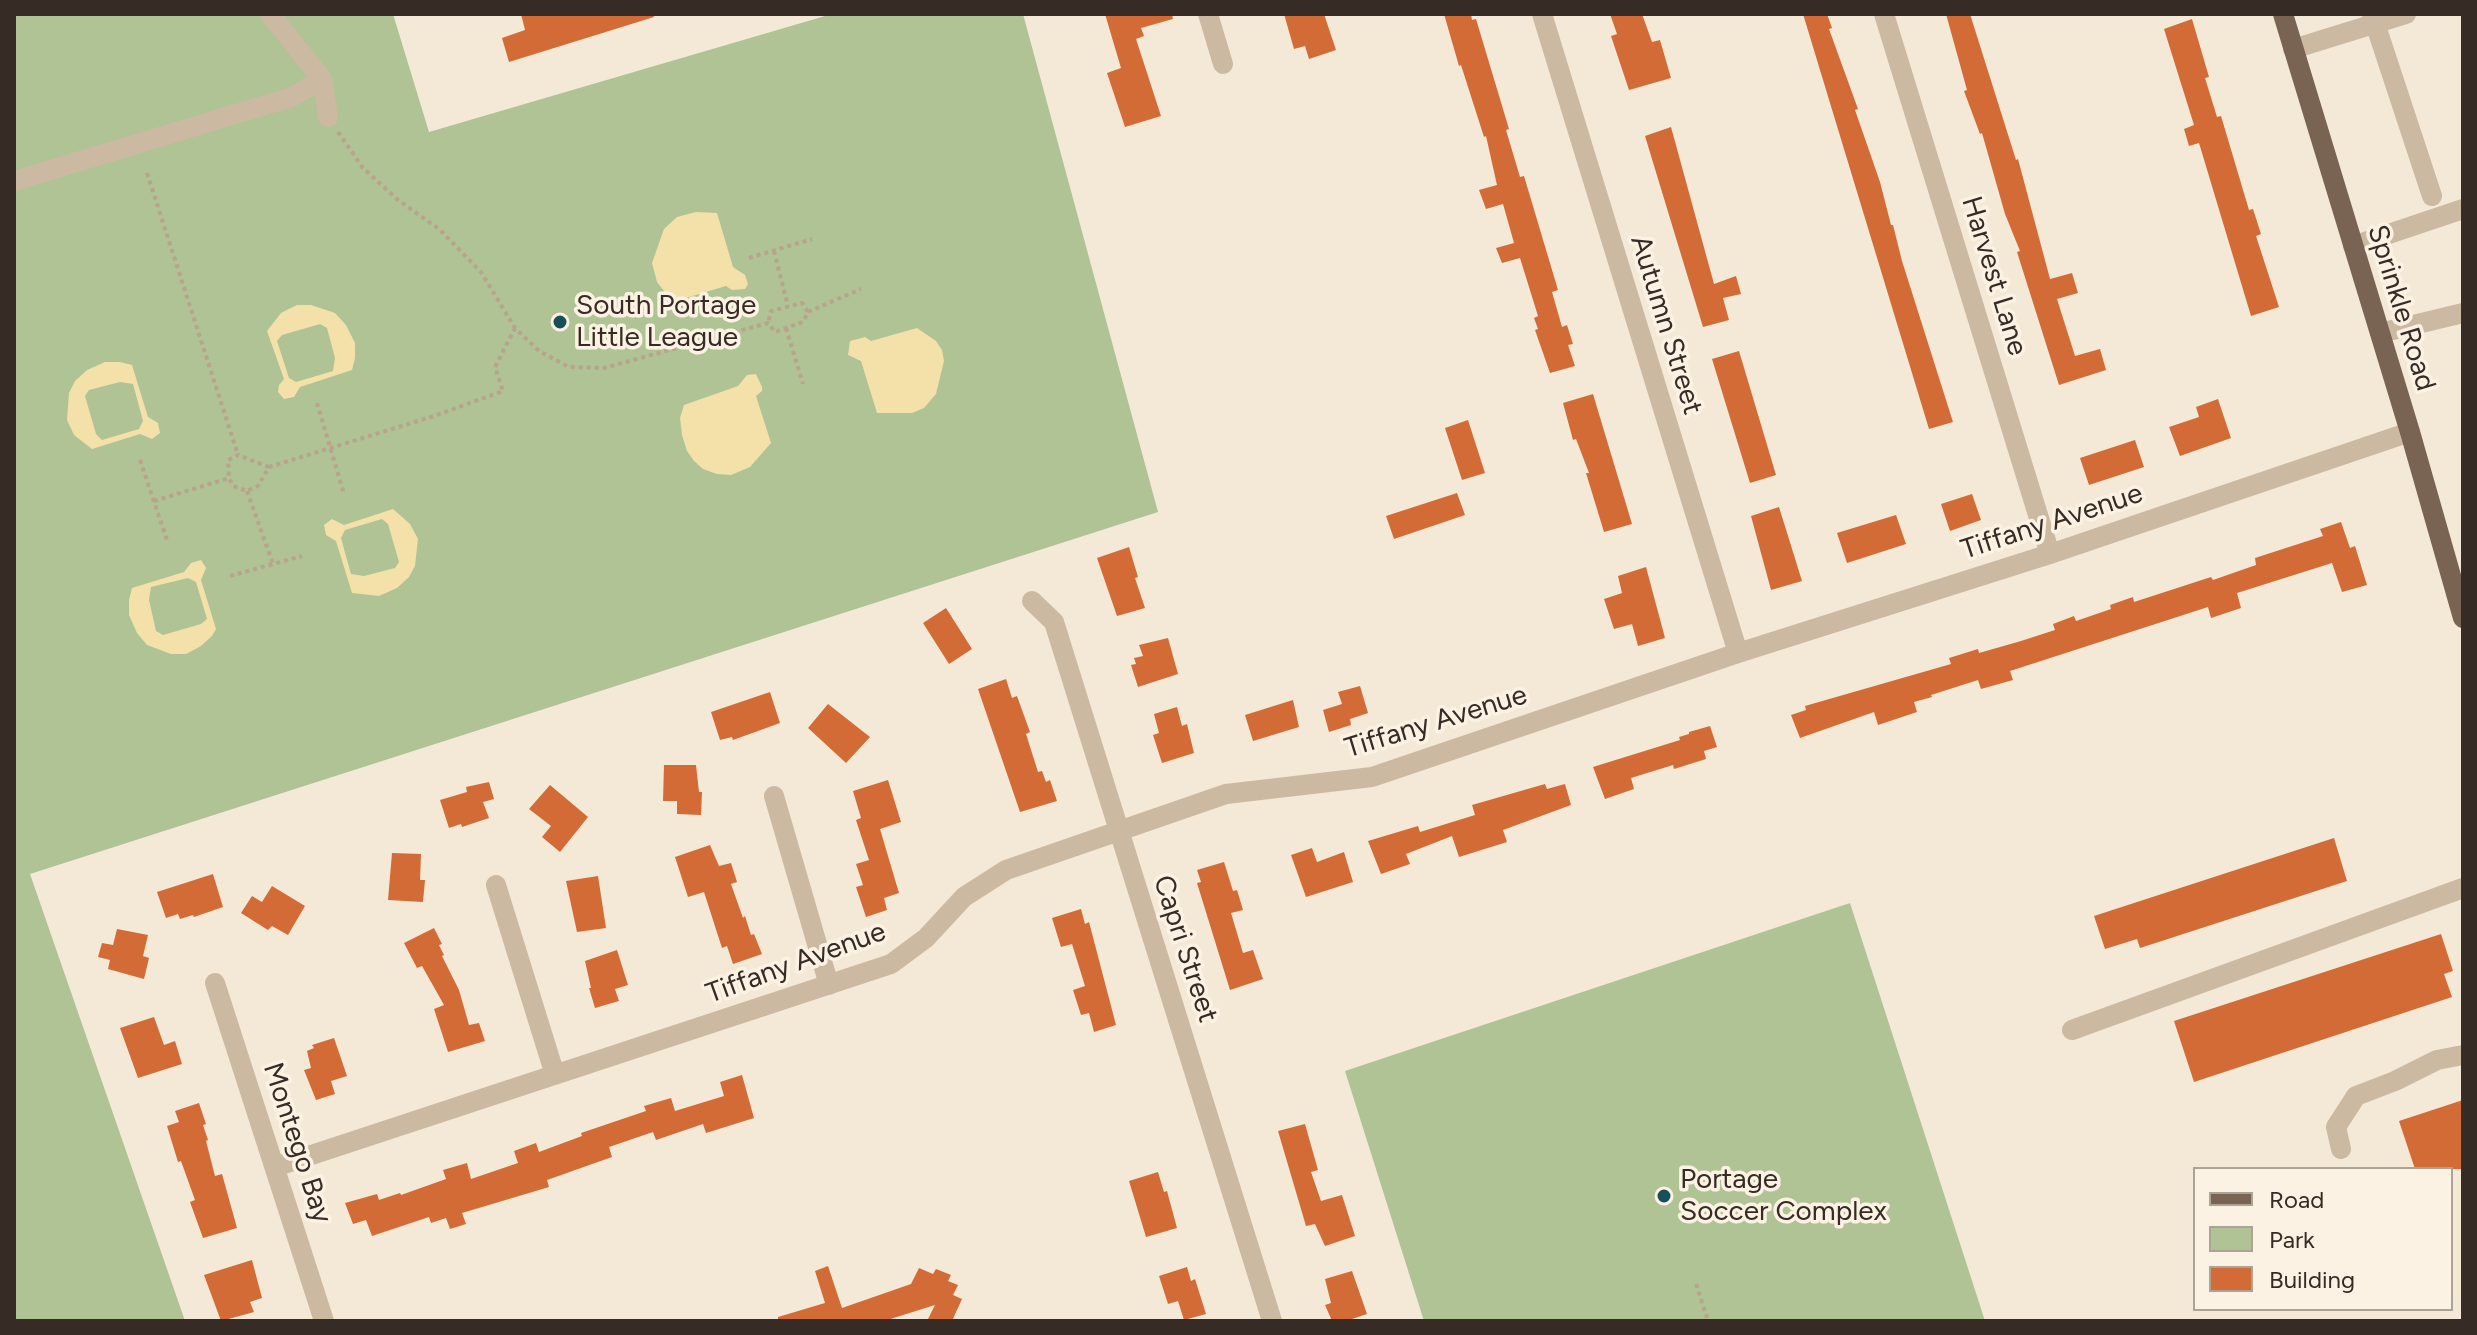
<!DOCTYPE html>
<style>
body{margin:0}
#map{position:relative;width:2477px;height:1335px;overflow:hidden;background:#f3e9d6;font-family:Figtree,sans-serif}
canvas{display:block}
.frame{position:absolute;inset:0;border:16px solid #362c25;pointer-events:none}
.legend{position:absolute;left:2193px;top:1167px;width:260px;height:144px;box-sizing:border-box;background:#fbf2e3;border:2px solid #aca397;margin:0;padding:10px 14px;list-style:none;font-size:24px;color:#362c25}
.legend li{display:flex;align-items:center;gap:16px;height:40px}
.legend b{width:40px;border:2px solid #aca397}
</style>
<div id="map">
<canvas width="2477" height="1335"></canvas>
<div class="frame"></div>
<ul class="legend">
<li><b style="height:10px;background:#796454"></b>Road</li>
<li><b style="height:22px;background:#afc395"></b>Park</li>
<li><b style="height:22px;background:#d26b36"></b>Building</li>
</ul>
</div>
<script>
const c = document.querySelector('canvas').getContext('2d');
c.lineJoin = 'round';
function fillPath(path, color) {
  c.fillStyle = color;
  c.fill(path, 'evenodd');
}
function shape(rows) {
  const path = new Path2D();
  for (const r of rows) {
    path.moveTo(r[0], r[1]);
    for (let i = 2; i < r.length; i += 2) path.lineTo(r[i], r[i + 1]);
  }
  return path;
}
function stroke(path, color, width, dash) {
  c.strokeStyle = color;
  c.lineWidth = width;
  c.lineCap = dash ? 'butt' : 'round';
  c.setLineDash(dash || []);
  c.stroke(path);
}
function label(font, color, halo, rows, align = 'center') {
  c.font = font + ' Figtree,sans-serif';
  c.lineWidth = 7;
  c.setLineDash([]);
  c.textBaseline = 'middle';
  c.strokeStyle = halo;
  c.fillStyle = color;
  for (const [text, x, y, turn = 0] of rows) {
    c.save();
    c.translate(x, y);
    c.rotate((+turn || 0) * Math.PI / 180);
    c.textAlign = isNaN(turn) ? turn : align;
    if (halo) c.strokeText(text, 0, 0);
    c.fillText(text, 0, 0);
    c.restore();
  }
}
fillPath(shape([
 [14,14,393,14,429,132,832,14,1023,14,1158,512,30,874,185,1321,14,1321],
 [1850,903,1985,1321,1424,1321,1345,1071]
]), '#afc395');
fillPath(shape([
 [696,212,717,213,733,267,745,275,748,284,745,289,732,290,726,286,679,300,667,295,657,282,652,263,664,229,677,217],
 [297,305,311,305,335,313,346,325,355,343,355,358,352,370,300,387,294,397,284,399,278,392,279,385,284,379,267,331,281,313],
 [320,324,327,328,335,358,333,371,296,382,289,378,277,341,282,335],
 [917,328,936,341,942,350,944,361,936,394,924,408,912,413,877,413,861,361,848,355,850,341,865,337,871,341],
 [105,362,120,362,132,365,148,417,158,423,160,433,152,439,140,434,92,449,74,435,67,420,69,393,75,381,87,370],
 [120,382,133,384,143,421,139,429,102,440,96,434,85,396,89,390],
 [756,374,762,387,762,391,756,396,771,443,750,467,731,475,717,474,703,469,694,461,687,451,682,435,680,418,684,405,738,386,747,375],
 [393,509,410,524,418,539,415,566,409,577,397,588,379,596,352,593,336,541,326,535,324,525,332,519,344,525],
 [382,519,388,524,399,562,395,568,364,576,351,574,341,538,345,530],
 [201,560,206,568,201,580,216,629,212,636,201,646,186,654,171,654,147,645,137,633,129,615,129,600,132,588,184,572,191,563],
 [188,578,196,582,207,619,201,624,163,635,156,631,149,600,151,587]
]), '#f3e1a9');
fillPath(shape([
 [521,14,653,14,654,17,509,62,502,38,525,30],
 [1105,14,1172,14,1173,19,1141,28,1144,36,1136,39,1161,116,1125,127,1107,73,1121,68],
 [1284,14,1324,14,1336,50,1309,59,1305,46,1294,49],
 [1444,14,1471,14,1472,20,1476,19,1509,129,1506,130,1520,177,1524,176,1558,290,1552,292,1562,327,1567,325,1573,344,1568,345,1575,366,1550,373,1535,330,1538,329,1534,318,1538,316,1520,258,1502,263,1496,248,1514,243,1503,204,1486,209,1479,190,1497,185,1486,136,1484,137,1461,65,1459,66],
 [1610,14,1642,14,1652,42,1660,40,1671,78,1629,90,1611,36,1617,34],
 [1803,14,1827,14,1832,28,1829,29,1858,109,1855,110,1880,182,1891,225,1893,225,1902,261,1953,422,1929,429],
 [1946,14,1970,14,2016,160,2018,159,2050,279,2072,273,2078,293,2057,299,2075,356,2100,349,2106,370,2059,385,2017,252,2020,251,2005,214,1982,133,1980,134,1964,91,1967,90],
 [2192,19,2209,77,2205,78,2217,117,2221,116,2249,210,2253,209,2261,234,2256,236,2279,307,2251,316,2199,143,2189,146,2184,129,2194,125,2164,29],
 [1671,127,1714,284,1736,276,1741,294,1723,298,1729,320,1703,327,1645,136],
 [1739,351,1776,475,1750,483,1712,359],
 [1593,394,1632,524,1604,532,1586,473,1589,473,1576,439,1573,440,1563,403],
 [2218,399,2231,438,2180,456,2169,427,2199,417,2196,407],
 [1468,420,1485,473,1462,480,1445,428],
 [2135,440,2144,467,2089,485,2080,458],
 [1457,493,1465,515,1394,539,1386,516],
 [1972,494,1981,520,1950,531,1941,504],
 [1779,507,1802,581,1771,590,1751,516],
 [1896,515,1906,544,1847,563,1837,533],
 [2341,522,2350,548,2355,546,2367,585,2342,592,2332,563,2237,593,2241,608,2211,618,2208,607,2010,671,2013,680,1981,689,1978,680,1931,695,1932,697,1914,702,1917,712,1878,725,1874,712,1800,738,1791,715,1806,710,1805,706,1951,664,1949,658,1978,649,1979,653,2021,641,2055,630,2053,624,2074,616,2076,621,2111,609,2110,605,2133,597,2134,602,2211,577,2213,580,2256,565,2255,558,2323,536,2320,529],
 [1129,547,1138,577,1135,578,1145,608,1117,616,1097,558],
 [1646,567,1665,638,1638,646,1632,624,1614,629,1604,599,1622,593,1618,576],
 [946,608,972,649,949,664,923,623],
 [1168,638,1178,674,1138,687,1131,665,1136,664,1134,658,1143,656,1139,645],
 [1006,679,1012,698,1017,696,1030,732,1026,734,1038,772,1042,771,1046,782,1050,780,1057,801,1020,812,978,689],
 [1360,686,1368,713,1350,719,1351,725,1329,732,1323,710,1342,704,1338,692],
 [770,692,780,723,733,740,732,737,720,740,711,712],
 [1293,700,1299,727,1253,741,1245,715],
 [828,704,870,737,846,763,808,728],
 [1177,707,1182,726,1187,724,1194,753,1162,763,1153,735,1159,733,1154,714],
 [1710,726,1717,747,1704,751,1706,759,1674,769,1673,765,1631,778,1634,789,1605,799,1593,767,1680,740,1679,737,1689,734,1689,732],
 [664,765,696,765,699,792,702,792,701,815,677,814,677,801,663,801],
 [888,780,901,822,880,829,899,893,884,898,887,910,866,917,856,887,863,885,856,864,869,860,856,820,861,818,853,791],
 [489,782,494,799,483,802,489,818,462,827,461,824,449,828,440,800,467,792,466,787],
 [1545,784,1547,789,1565,784,1571,805,1503,830,1507,842,1459,857,1452,836,1406,854,1410,864,1381,874,1368,841,1418,826,1420,832,1475,815,1472,805],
 [550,785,588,817,560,852,542,837,551,826,529,809],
 [2334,838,2347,881,2140,948,2137,939,2105,949,2094,916],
 [710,845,719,866,731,863,737,882,731,884,743,918,745,916,751,935,754,934,762,954,733,964,727,946,722,948,704,892,688,897,675,857],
 [1312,848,1317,862,1344,852,1353,882,1306,897,1291,855],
 [392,853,421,854,420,880,425,880,423,902,388,900],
 [1224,862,1233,891,1237,890,1243,910,1231,913,1243,953,1253,950,1263,979,1230,990,1197,883,1201,882,1197,870],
 [213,874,223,907,194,917,193,915,180,919,178,914,166,918,157,892],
 [598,876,606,928,577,932,566,881],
 [272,886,305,906,288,935,272,926,268,930,241,913,252,896,262,902],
 [1081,909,1085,924,1089,922,1116,1025,1094,1032,1089,1013,1081,1015,1073,990,1085,986,1072,944,1061,947,1052,918],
 [434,928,442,944,439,945,444,955,442,956,459,990,469,1025,479,1023,485,1041,448,1052,434,1009,444,1005,422,966,417,968,404,943],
 [117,929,148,935,143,956,149,958,144,979,108,969,110,960,98,957,102,943,113,945],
 [2441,934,2453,971,2444,974,2452,997,2194,1082,2174,1021],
 [617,950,628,985,615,989,619,1001,595,1008,589,988,591,988,585,961],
 [154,1017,164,1045,175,1041,182,1064,138,1078,120,1028],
 [334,1038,347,1076,331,1081,335,1094,316,1100,304,1070,311,1068,307,1051,314,1048,312,1045],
 [742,1075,754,1118,706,1133,703,1124,656,1140,653,1132,609,1147,612,1157,547,1180,549,1187,462,1213,466,1224,450,1229,446,1218,431,1223,429,1217,372,1236,366,1220,353,1224,345,1203,377,1194,379,1200,400,1193,401,1195,446,1179,443,1170,467,1163,471,1179,518,1163,514,1151,536,1143,539,1152,582,1136,581,1133,646,1111,644,1106,671,1098,675,1111,724,1096,720,1082],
 [2463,1100,2463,1169,2415,1169,2399,1121],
 [199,1103,206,1124,203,1125,208,1140,206,1141,215,1176,222,1174,237,1228,203,1238,190,1202,195,1200,181,1161,178,1162,167,1126,179,1122,175,1111],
 [1305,1124,1318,1170,1311,1172,1321,1201,1342,1195,1355,1236,1325,1246,1315,1224,1306,1226,1278,1131],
 [1158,1172,1164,1192,1167,1191,1177,1228,1146,1237,1129,1181],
 [252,1260,262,1298,250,1302,254,1312,221,1321,204,1275],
 [828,1266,842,1308,911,1284,919,1268,933,1274,936,1269,951,1275,948,1281,958,1285,953,1295,962,1299,952,1321,927,1321,935,1305,884,1321,778,1321,778,1317,825,1303,815,1271],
 [1187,1267,1191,1281,1195,1279,1206,1314,1184,1320,1178,1301,1168,1304,1159,1276],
 [1352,1271,1367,1314,1346,1321,1332,1321,1325,1305,1331,1303,1325,1279]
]), '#d26b36');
stroke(shape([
 [338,132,363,168,398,200,439,229,481,272,515,328,539,351,569,367,604,368,768,323,775,332,803,322,808,312,802,303,771,311,768,323],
 [147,173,238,455],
 [774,251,788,306],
 [749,258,812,239],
 [808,312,861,289],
 [786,328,803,384],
 [317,403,344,494],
 [140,460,168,543],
 [269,467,238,455,228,460,229,478,233,486,247,491,258,486,269,467,434,416,503,391,495,367,515,328],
 [247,491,273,564],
 [154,501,229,478],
 [230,576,302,556],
 [1696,1284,1708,1321]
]), '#b8a38c', 4, [4, 4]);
stroke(shape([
 [270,14,322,79,328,117],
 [1208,14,1223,64],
 [1542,14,1738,653],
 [1884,14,2050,554],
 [2372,14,2432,196],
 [2293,49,2406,14],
 [14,181,292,97,322,79],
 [2353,246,2463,209],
 [2380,333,2463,313],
 [1032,601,1054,622,1272,1321],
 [774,796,829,985],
 [496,885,555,1075],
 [215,983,324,1321],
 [2072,1030,2463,888],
 [2341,1149,2336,1127,2356,1096,2395,1081,2437,1060,2463,1055],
 [275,1167,891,964,926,938,964,897,1006,870,1226,794,1372,777,1738,653,2050,554,2410,432]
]), '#ccb9a2', 20);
stroke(shape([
 [2283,14,2410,432,2463,618]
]), '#796454', 20);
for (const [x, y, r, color] of [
 [560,322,8,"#17505b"],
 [1664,1196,8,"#17505b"]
]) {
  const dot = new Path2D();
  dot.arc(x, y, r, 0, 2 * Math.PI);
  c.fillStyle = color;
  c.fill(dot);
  stroke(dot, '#fbf2e3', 3);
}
label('28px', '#362c25', '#fbf2e3', [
 ["Harvest Lane",1994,276,73],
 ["Sprinkle Road",2401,308,73],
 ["Autumn Street",1666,325,73],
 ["Tiffany Avenue",2052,522,-18],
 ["Tiffany Avenue",1436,722,-17],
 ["Capri Street",1185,949,72],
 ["Tiffany Avenue",796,963,-20],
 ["Montego Bay",297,1143,72]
]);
label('28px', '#362c25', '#fbf2e3', [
 ["South Portage",576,306],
 ["Little League",576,338],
 ["Portage",1680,1180],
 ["Soccer Complex",1680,1212]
], 'left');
</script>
